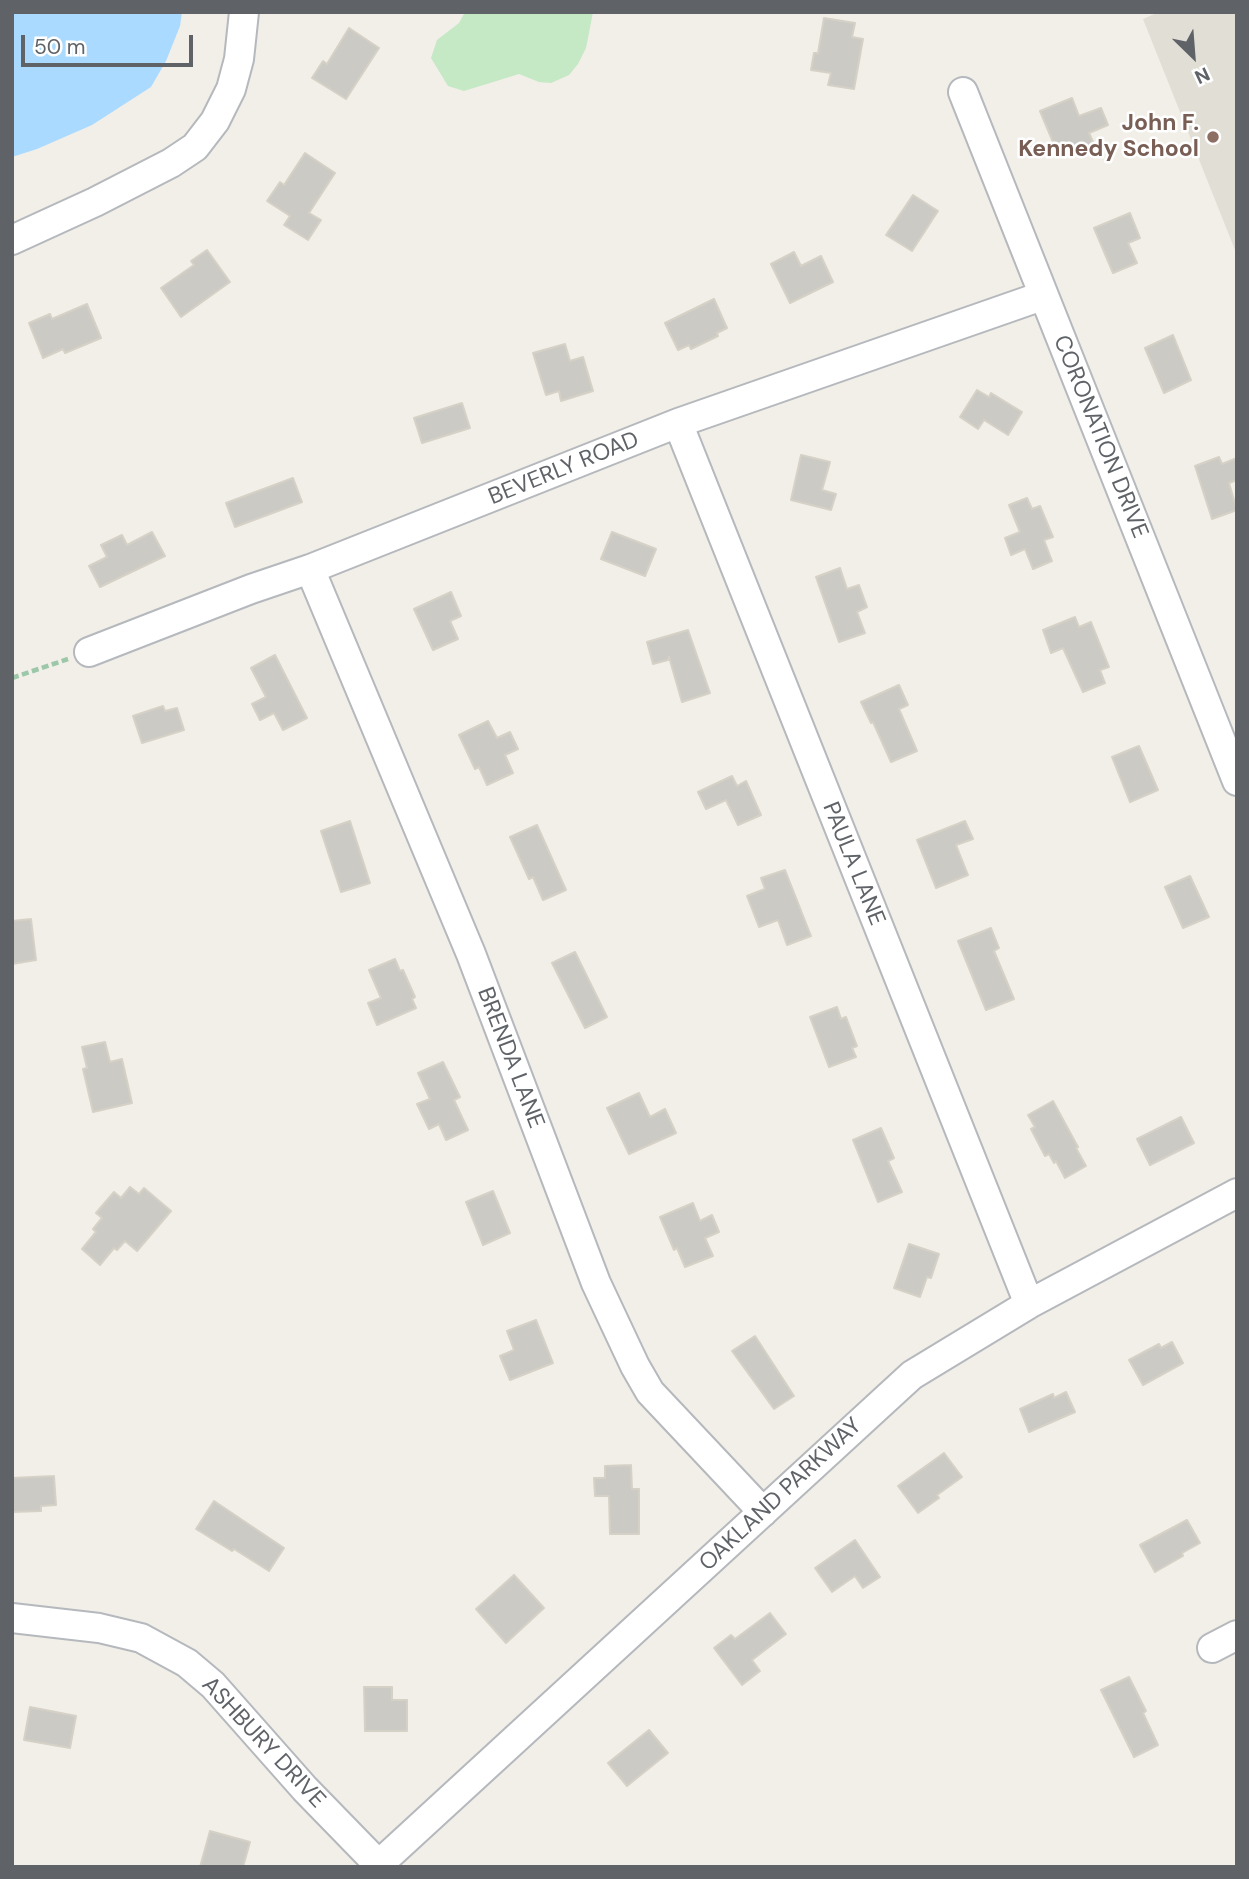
<!DOCTYPE html>
<style>
body{margin:0}
#map{position:relative;width:1249px;height:1879px;overflow:hidden;background:#f1efe8;font-family:"DM Sans",sans-serif}
canvas{display:block}
.frame{position:absolute;inset:0;border:14px solid #5f6368;pointer-events:none}
.north{position:absolute;left:1158px;top:21px;width:70px;height:70px;-webkit-text-stroke:5px #fff;paint-order:stroke;rotate:155deg;font-size:19px;font-weight:700;line-height:28px;text-align:center;color:#5f6368}
.north::after{content:'';display:block;margin:auto;width:24px;height:32px;background:#5f6368;clip-path:polygon(50% 0,100% 100%,50% 72%,0 100%)}
.scale{position:absolute;left:21px;top:35px;width:172px;height:32px;box-sizing:border-box;border:4px solid #5f6368;border-top:0;padding-left:9px;font-size:21px;line-height:24px;white-space:nowrap;color:#5f6368;-webkit-text-stroke:5px #fff;paint-order:stroke}
</style>
<div id="map">
<canvas width="1249" height="1879"></canvas>
<div class="frame"></div>
<div class="north">N</div>
<div class="scale">50 m</div>
</div>
<script>
const c = document.querySelector('canvas').getContext('2d');
c.lineJoin = 'round';
function fillPath(path, color) {
  c.fillStyle = color;
  c.fill(path, 'evenodd');
}
function shape(rows) {
  const path = new Path2D();
  for (const r of rows) {
    path.moveTo(r[0], r[1]);
    for (let i = 2; i < r.length; i += 2) path.lineTo(r[i], r[i + 1]);
  }
  return path;
}
function stroke(path, color, width, dash) {
  c.strokeStyle = color;
  c.lineWidth = width;
  c.lineCap = dash ? 'butt' : 'round';
  c.setLineDash(dash || []);
  c.stroke(path);
}
function label(font, color, halo, rows, align = 'center') {
  c.font = font + ' "DM Sans",sans-serif';
  c.lineWidth = 5;
  c.setLineDash([]);
  c.textBaseline = 'middle';
  c.strokeStyle = halo;
  c.fillStyle = color;
  for (const [text, x, y, turn = 0] of rows) {
    c.save();
    c.translate(x, y);
    c.rotate((+turn || 0) * Math.PI / 180);
    c.textAlign = isNaN(turn) ? turn : align;
    if (halo) c.strokeText(text, 0, 0);
    c.fillText(text, 0, 0);
    c.restore();
  }
}
fillPath(shape([
 [1159,12,1237,12,1237,255,1143,19]
]), '#e1ded6');
fillPath(shape([
 [465,12,593,12,586,48,578,64,569,75,551,83,539,82,519,74,464,91,448,86,431,58,437,40,459,23]
]), '#c5e8c5');
fillPath(shape([
 [12,12,182,12,180,26,166,61,151,87,92,125,37,149,12,157]
]), '#aadaff');
const building = shape([
 [824,18,855,23,852,37,863,39,854,89,828,85,831,73,811,70,814,53,818,53,824,18],
 [349,28,379,48,346,99,312,78,323,61,327,64,349,28],
 [1072,98,1079,116,1101,108,1108,125,1089,133,1095,146,1069,156,1064,143,1055,147,1040,111,1072,98],
 [305,153,335,173,309,213,321,220,308,240,284,225,290,216,267,201,280,182,284,185,305,153],
 [913,195,938,211,912,251,886,235,913,195],
 [1130,213,1140,238,1128,243,1137,263,1113,273,1094,228,1130,213],
 [207,250,230,282,181,317,161,288,194,265,191,261,207,250],
 [794,252,801,266,821,256,833,282,790,303,771,264,794,252],
 [714,299,727,328,717,333,718,336,691,349,689,345,678,350,665,323,714,299],
 [87,304,101,338,65,353,63,349,43,358,29,323,50,314,52,319,87,304],
 [1173,335,1191,380,1164,393,1145,348,1173,335],
 [565,344,570,361,583,357,593,391,561,401,559,391,546,395,533,353,565,344],
 [977,390,989,397,991,393,1022,412,1008,435,984,420,978,429,960,417,977,390],
 [462,403,470,428,422,443,414,418,462,403],
 [801,455,830,462,822,490,836,494,831,510,791,500,801,455],
 [1219,457,1222,464,1237,458,1237,480,1229,483,1237,510,1212,519,1195,466,1219,457],
 [293,478,302,502,235,527,226,503,293,478],
 [1027,498,1032,509,1040,506,1053,537,1044,540,1052,561,1033,569,1025,549,1011,555,1005,538,1020,532,1009,505,1027,498],
 [152,532,165,556,100,587,89,566,107,557,101,545,122,535,127,545,152,532],
 [612,532,656,549,645,576,601,559,612,532],
 [840,568,847,589,859,585,867,607,857,612,865,633,839,642,816,577,840,568],
 [451,592,461,616,450,621,458,639,433,650,414,609,451,592],
 [1075,617,1079,627,1091,622,1109,667,1100,670,1105,683,1083,692,1063,648,1051,653,1043,630,1075,617],
 [688,630,710,693,682,702,669,657,668,660,653,664,647,642,688,630],
 [275,655,307,718,283,730,274,713,260,720,252,704,266,697,251,668,275,655],
 [899,685,908,705,899,709,917,751,891,762,873,722,871,723,861,702,899,685],
 [163,706,165,711,177,708,184,730,142,743,133,716,163,706],
 [488,721,497,738,510,732,518,749,505,755,513,773,487,785,479,767,475,769,459,735,488,721],
 [1139,746,1158,790,1130,802,1112,757,1139,746],
 [732,776,737,786,746,781,761,815,738,825,726,800,706,809,698,792,732,776],
 [350,821,370,883,341,892,321,831,350,821],
 [965,821,973,839,956,845,968,875,936,888,917,840,965,821],
 [537,825,566,890,543,900,533,877,529,879,510,837,537,825],
 [785,870,811,936,787,945,778,920,759,927,747,896,765,889,761,878,785,870],
 [1190,876,1209,917,1183,928,1165,887,1190,876],
 [31,919,36,960,12,964,12,921,31,919],
 [991,928,999,948,994,951,1014,999,986,1010,958,941,991,928],
 [575,952,607,1017,585,1028,552,963,575,952],
 [395,959,400,971,403,970,415,997,412,999,416,1008,377,1025,368,1003,381,998,369,970,395,959],
 [837,1007,841,1019,846,1017,857,1046,852,1048,856,1057,829,1067,810,1017,837,1007],
 [105,1042,110,1062,122,1059,132,1103,93,1112,83,1069,87,1068,82,1047,105,1042],
 [443,1062,460,1097,454,1100,468,1130,446,1140,439,1124,429,1129,417,1104,430,1099,418,1073,443,1062],
 [639,1093,650,1117,665,1109,676,1133,629,1154,607,1108,639,1093],
 [1053,1101,1078,1147,1076,1148,1086,1166,1065,1178,1056,1161,1054,1163,1049,1154,1045,1156,1031,1129,1035,1127,1028,1115,1053,1101],
 [1181,1117,1194,1143,1150,1165,1137,1139,1181,1117],
 [881,1128,894,1158,888,1161,902,1192,878,1202,853,1140,881,1128],
 [130,1187,139,1194,144,1188,171,1211,137,1251,125,1241,117,1250,114,1248,100,1265,82,1249,96,1232,93,1229,102,1218,96,1213,114,1192,121,1198,130,1187],
 [493,1191,510,1233,483,1245,466,1202,493,1191],
 [693,1203,700,1221,712,1215,719,1232,705,1238,713,1256,685,1267,677,1248,674,1250,660,1217,693,1203],
 [909,1244,939,1254,931,1278,927,1277,920,1297,894,1288,909,1244],
 [536,1320,553,1363,510,1380,500,1356,514,1350,507,1331,536,1320],
 [755,1336,794,1396,774,1409,732,1351,755,1336],
 [1172,1342,1183,1363,1143,1385,1129,1360,1159,1344,1161,1348,1172,1342],
 [1066,1392,1075,1412,1029,1432,1020,1409,1053,1394,1054,1398,1066,1392],
 [944,1453,962,1477,937,1495,939,1498,918,1513,898,1486,944,1453],
 [631,1465,632,1489,639,1489,639,1534,610,1534,609,1496,595,1496,594,1478,605,1478,605,1466,631,1465],
 [54,1476,56,1505,41,1506,41,1511,12,1512,12,1478,54,1476],
 [214,1501,284,1548,269,1571,234,1549,232,1551,196,1529,214,1501],
 [1187,1520,1200,1543,1182,1553,1183,1556,1155,1572,1140,1545,1187,1520],
 [855,1540,880,1577,863,1588,855,1576,832,1592,815,1568,855,1540],
 [514,1575,544,1608,506,1643,476,1609,514,1575],
 [770,1613,786,1634,752,1660,760,1671,742,1685,714,1648,731,1635,735,1639,770,1613],
 [1129,1677,1146,1711,1143,1713,1158,1745,1134,1757,1101,1690,1129,1677],
 [364,1687,392,1687,392,1700,407,1700,407,1731,365,1731,364,1687],
 [30,1707,76,1716,70,1748,24,1740,30,1707],
 [649,1730,668,1753,627,1786,608,1763,649,1730],
 [210,1831,250,1842,243,1867,200,1867,210,1831]
]);
fillPath(building, '#cccac5');
stroke(building, '#d6d1c6', 2);
const street = shape([
 [963,92,1237,781],
 [12,240,95,202,171,163,195,147,215,121,231,89,239,59,244,12],
 [678,423,1029,1304],
 [310,569,471,954,596,1283,635,1366,650,1392,763,1512],
 [89,652,251,589,310,569,678,423,1042,296],
 [12,1618,99,1628,141,1638,187,1663,213,1685,305,1789,378,1864],
 [1212,1648,1237,1635],
 [376,1867,912,1375,1029,1304,1237,1193]
]);
stroke(street, '#b5b8bc', 32);
stroke(shape([
 [12,678,68,659]
]), '#9cc7a9', 4.5, [7, 3.5]);
stroke(street, '#fff', 28);
for (const [x, y, r, color] of [
 [1213,137,7,"#8d6e63"]
]) {
  const dot = new Path2D();
  dot.arc(x, y, r, 0, 2 * Math.PI);
  c.fillStyle = color;
  c.fill(dot);
  stroke(dot, '#fff', 2.5);
}
label('bold 23px', '#785e54', '#fff', [
 ["John F.",1199,124],
 ["Kennedy School",1199,150]
], 'right');
label('23px', '#5f6368', '#fff', [
 ["CORONATION DRIVE",1100,437,68],
 ["BEVERLY ROAD",564,469,-22],
 ["PAULA LANE",853,864,68],
 ["BRENDA LANE",510,1058,69],
 ["OAKLAND PARKWAY",781,1495,-43],
 ["ASHBURY DRIVE",263,1743,47]
]);
</script>
